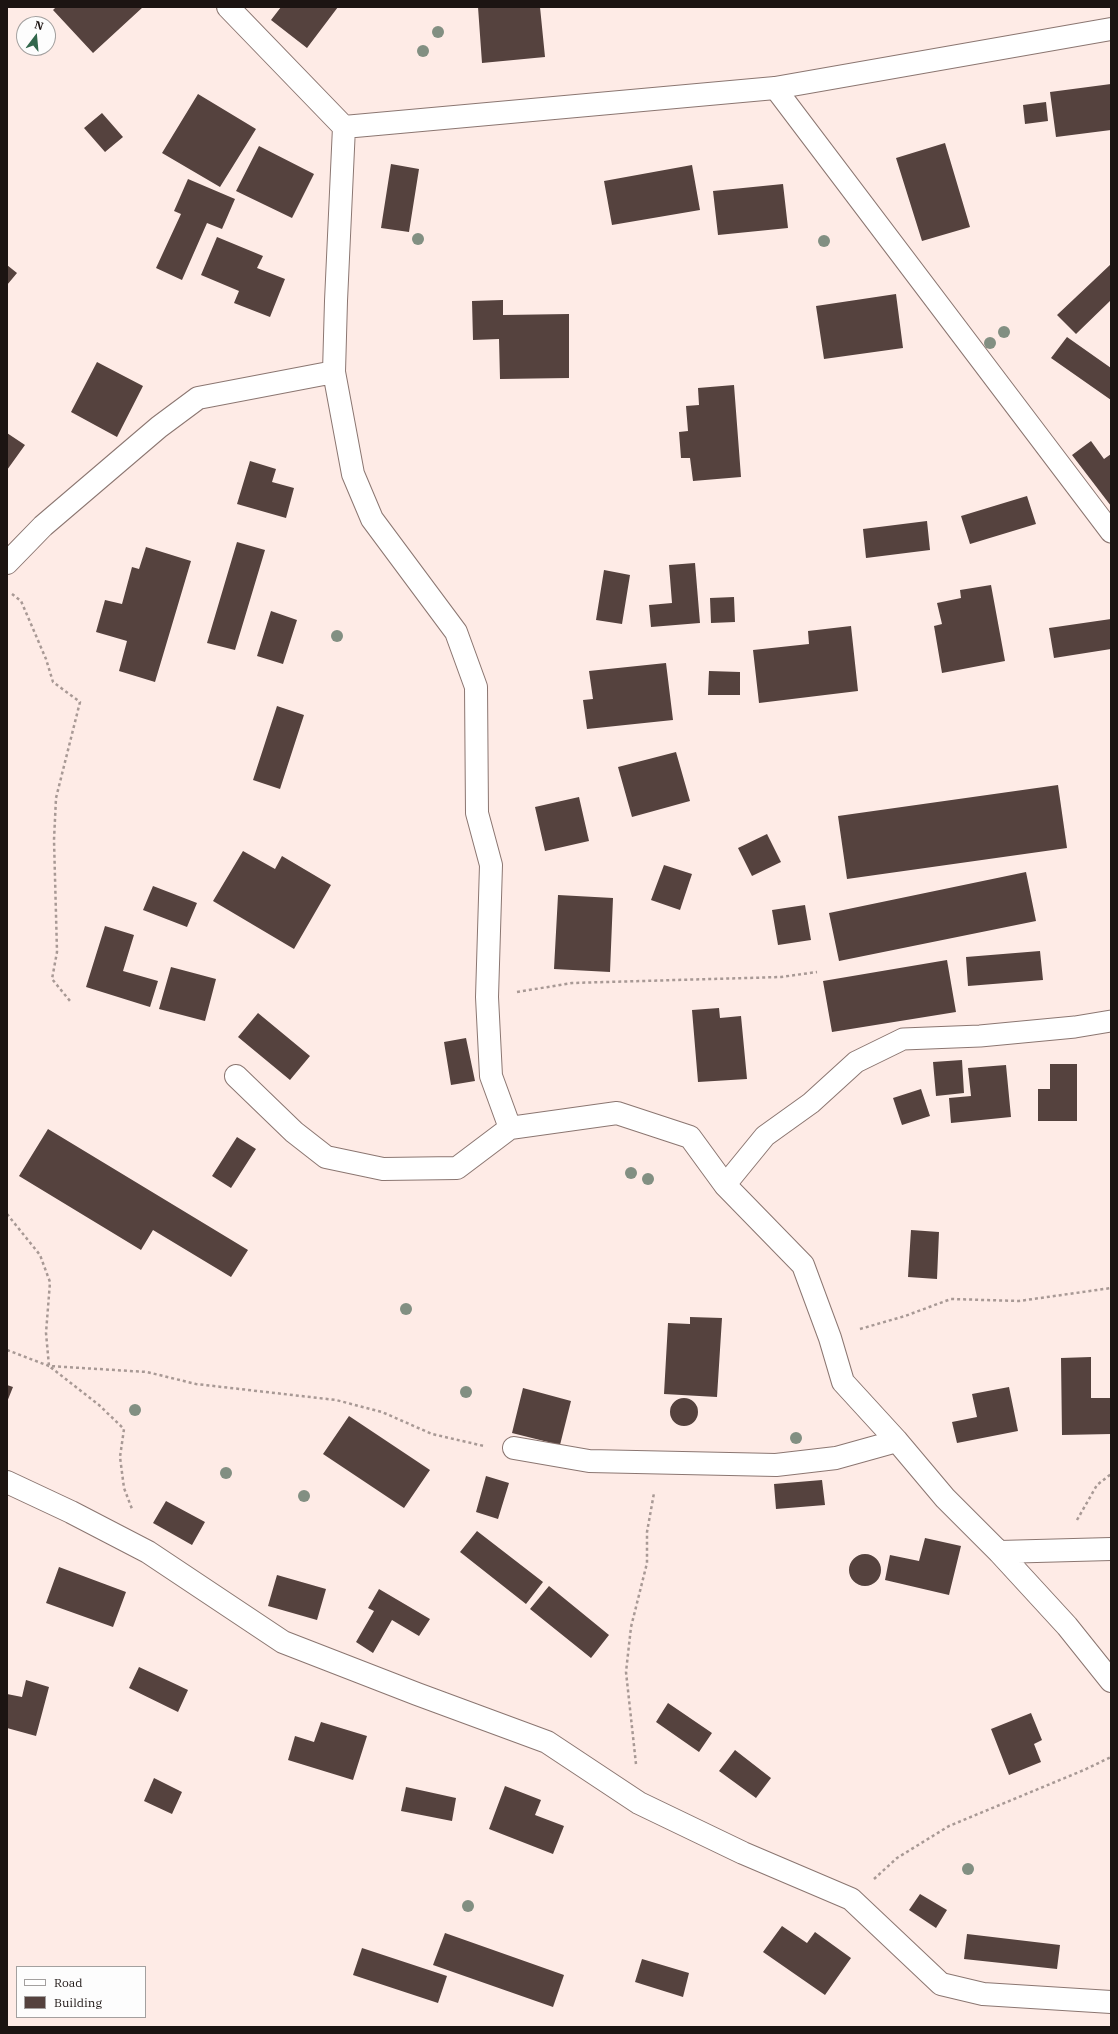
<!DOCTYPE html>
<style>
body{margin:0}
#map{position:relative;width:1118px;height:2034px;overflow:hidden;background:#feebe6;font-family:"IBM Plex Serif",serif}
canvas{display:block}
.frame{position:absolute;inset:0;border:8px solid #1c1412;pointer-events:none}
.legend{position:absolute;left:16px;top:1966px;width:130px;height:52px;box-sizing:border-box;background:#fdfdfd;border:1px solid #a3a09f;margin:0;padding:5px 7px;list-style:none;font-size:12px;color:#1c1412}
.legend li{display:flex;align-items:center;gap:8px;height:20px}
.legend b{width:20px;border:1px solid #a3a09f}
.north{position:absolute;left:16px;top:16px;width:40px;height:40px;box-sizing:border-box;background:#fdfdfd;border:1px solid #a3a09f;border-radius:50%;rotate:16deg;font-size:11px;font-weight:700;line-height:16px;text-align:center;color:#1c1412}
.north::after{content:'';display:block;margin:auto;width:14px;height:18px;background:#32674c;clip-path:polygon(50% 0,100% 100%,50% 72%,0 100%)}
</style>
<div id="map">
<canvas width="1118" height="2034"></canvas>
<div class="frame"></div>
<ul class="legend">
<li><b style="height:5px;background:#fff"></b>Road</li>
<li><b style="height:11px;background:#55423e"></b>Building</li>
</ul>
<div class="north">N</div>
</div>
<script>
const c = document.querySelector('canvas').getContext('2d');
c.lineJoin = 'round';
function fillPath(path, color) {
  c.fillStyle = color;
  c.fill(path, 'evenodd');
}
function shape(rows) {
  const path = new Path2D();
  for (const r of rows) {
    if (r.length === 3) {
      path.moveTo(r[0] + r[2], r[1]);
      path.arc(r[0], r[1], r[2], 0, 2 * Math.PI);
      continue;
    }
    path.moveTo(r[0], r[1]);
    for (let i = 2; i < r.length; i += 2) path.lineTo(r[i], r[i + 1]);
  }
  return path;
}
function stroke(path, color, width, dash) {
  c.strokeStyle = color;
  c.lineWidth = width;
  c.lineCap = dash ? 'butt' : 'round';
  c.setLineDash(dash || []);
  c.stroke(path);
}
fillPath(shape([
 [56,7,143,7,93,53,53,10],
 [281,7,338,7,307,48,271,20],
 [478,7,540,7,545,57,482,63],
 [1111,84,1111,130,1056,137,1050,92],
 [198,94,256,129,220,187,162,153],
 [1046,102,1048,121,1025,124,1023,105],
 [102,113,123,137,105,152,84,128],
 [945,143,970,227,922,241,896,158],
 [259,146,314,174,292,218,236,191],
 [391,164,419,169,409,232,381,228],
 [692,165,700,210,612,225,604,181],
 [188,179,235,199,222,229,207,223,182,280,156,268,181,214,174,211],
 [783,184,788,228,718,235,713,191],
 [217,237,263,256,257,268,285,279,270,317,234,303,239,291,201,275],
 [1111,264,1111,300,1076,334,1057,315],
 [7,265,17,273,7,285],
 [896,294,903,348,824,359,816,306],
 [503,300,503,315,569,314,569,378,500,379,499,339,473,340,472,301],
 [1067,337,1111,368,1111,400,1051,358],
 [97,362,143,386,117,437,71,412],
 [734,385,741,477,693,481,690,458,681,458,679,432,688,431,686,406,699,405,698,388],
 [7,433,25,445,7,470],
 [1091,441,1104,459,1111,454,1111,506,1072,455],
 [250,461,276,469,272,482,294,488,286,518,237,504],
 [1027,496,1036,524,970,544,961,516],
 [927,521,930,550,866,558,863,529],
 [237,542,265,550,235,650,207,643],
 [146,547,191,561,155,682,119,671,127,641,96,632,105,600,122,604,132,567,139,569],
 [695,563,700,623,651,627,649,605,672,603,669,565],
 [604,570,630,575,622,624,596,620],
 [991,585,1005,661,942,673,934,626,942,624,937,603,961,598,960,590],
 [734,597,735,622,711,623,710,598],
 [271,611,297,620,283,664,257,656],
 [1111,619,1111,649,1054,658,1049,628],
 [851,626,858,691,759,703,753,650,809,644,808,631],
 [666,663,673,720,587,729,583,700,593,699,589,671],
 [709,671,740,672,740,695,708,695],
 [277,706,304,715,280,789,253,780],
 [676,752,690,801,632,817,618,767],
 [1058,785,1067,848,847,879,838,816],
 [579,797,589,841,545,851,535,807],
 [767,834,781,862,752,876,738,848],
 [243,851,275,869,282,856,331,885,294,949,213,901],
 [664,865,692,874,680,910,651,900],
 [1026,872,1036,921,839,961,829,913],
 [153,886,197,903,187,927,143,910],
 [558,895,613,898,610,972,554,969],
 [805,905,811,940,778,945,772,910],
 [105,926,134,935,123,971,158,981,150,1007,86,987],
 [1040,951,1043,980,968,986,966,957],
 [947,960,956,1012,832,1032,823,981],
 [171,967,216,979,205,1021,159,1009],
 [719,1008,720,1018,741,1016,747,1079,698,1082,692,1010],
 [258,1013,310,1056,290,1080,238,1037],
 [466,1038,475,1081,451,1085,444,1042],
 [962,1060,964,1093,936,1096,933,1062],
 [1050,1064,1077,1064,1077,1121,1038,1121,1038,1089,1050,1089],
 [1006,1065,1011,1117,951,1123,949,1098,971,1096,968,1068],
 [921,1089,930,1116,902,1125,893,1098],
 [48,1129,248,1250,231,1277,153,1230,141,1250,19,1176],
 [237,1137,256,1149,231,1188,212,1176],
 [911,1230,939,1232,937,1279,908,1277],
 [690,1317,722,1318,717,1397,664,1394,668,1323,690,1324],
 [1091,1357,1091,1398,1111,1398,1111,1434,1062,1435,1061,1358],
 [7,1385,13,1387,7,1402],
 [1009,1387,1018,1431,957,1443,952,1422,977,1417,972,1394],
 [523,1388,571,1401,560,1445,512,1433],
 [684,1412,14],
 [349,1416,430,1470,404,1508,323,1454],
 [486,1476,509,1483,498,1519,476,1512],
 [822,1480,825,1505,776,1509,774,1484],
 [166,1501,205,1522,192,1545,153,1523],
 [477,1531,543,1582,526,1604,460,1552],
 [925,1538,961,1546,949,1595,885,1580,890,1555,919,1561],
 [865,1570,16],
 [59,1567,126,1592,113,1627,46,1603],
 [277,1575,326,1589,317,1620,268,1606],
 [549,1586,609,1635,591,1658,530,1609],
 [379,1589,430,1619,419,1636,392,1620,373,1653,356,1642,374,1611,368,1608],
 [139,1667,188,1690,178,1712,129,1688],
 [26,1680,49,1687,36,1736,7,1728,7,1694,22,1697],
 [668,1703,712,1733,699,1752,656,1722],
 [1031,1713,1042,1740,1034,1744,1041,1762,1009,1775,991,1729],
 [321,1722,367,1736,353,1780,288,1760,295,1736,314,1742],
 [735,1750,771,1778,756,1798,719,1771],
 [154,1778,182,1792,172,1814,144,1801],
 [505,1786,541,1800,535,1815,564,1826,553,1854,489,1829],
 [406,1787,456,1798,452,1821,401,1811],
 [920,1894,947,1910,936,1928,909,1910],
 [782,1926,807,1943,815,1932,851,1958,825,1995,763,1952],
 [445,1933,564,1975,553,2007,433,1965],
 [967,1934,1060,1945,1057,1969,964,1959],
 [362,1948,447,1976,438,2003,353,1975],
 [642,1959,689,1973,683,1997,635,1982]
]), '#55423e');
const lane = shape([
 [775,88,1111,532],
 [725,1185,765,1136,811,1103,856,1062,903,1039,980,1036,1075,1027,1111,1021]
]);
const street = shape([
 [228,7,344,127,336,301,334,372,353,474,372,519,456,632,476,687,477,813,491,865,487,997,491,1076,510,1128,617,1113,690,1137,725,1185,803,1265,830,1338,843,1382,897,1441,945,1498,999,1552,1067,1626,1111,1681],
 [344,127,775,88,1111,29],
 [7,563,43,526,159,427,198,398,334,372],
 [236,1076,294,1132,326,1157,383,1169,457,1168,510,1128],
 [514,1448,589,1461,776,1465,836,1458,897,1441],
 [7,1482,71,1512,148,1552,283,1642,417,1694,547,1742,639,1803,743,1853,851,1899,941,1984,983,1994,1111,2002],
 [999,1552,1111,1549]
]);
stroke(lane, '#8b7671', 23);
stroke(street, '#8b7671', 24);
stroke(shape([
 [12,594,21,601,46,659,53,682,80,702,56,798,54,840,57,952,52,979,70,1001],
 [517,992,572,983,781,977,817,972],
 [7,1214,40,1255,50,1282,46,1333,49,1366,99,1405,124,1429,120,1457,124,1488,132,1509],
 [860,1329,905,1316,951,1299,1019,1301,1111,1288],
 [7,1350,49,1366,147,1372,196,1384,336,1400,382,1412,432,1434,484,1446],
 [1077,1520,1097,1485,1111,1474],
 [636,1764,626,1672,631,1627,647,1563,647,1532,654,1493],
 [874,1879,897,1858,949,1826,1084,1770,1111,1757]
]), '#a89995', 2.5, [3, 3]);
stroke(lane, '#fff', 21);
stroke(street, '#fff', 22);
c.fillStyle = '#828f82';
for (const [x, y] of [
 [438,32],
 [423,51],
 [418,239],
 [824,241],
 [1004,332],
 [990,343],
 [337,636],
 [631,1173],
 [648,1179],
 [406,1309],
 [466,1392],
 [135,1410],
 [796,1438],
 [226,1473],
 [304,1496],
 [968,1869],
 [468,1906]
]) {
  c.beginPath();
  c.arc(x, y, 6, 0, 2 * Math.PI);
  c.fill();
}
</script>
